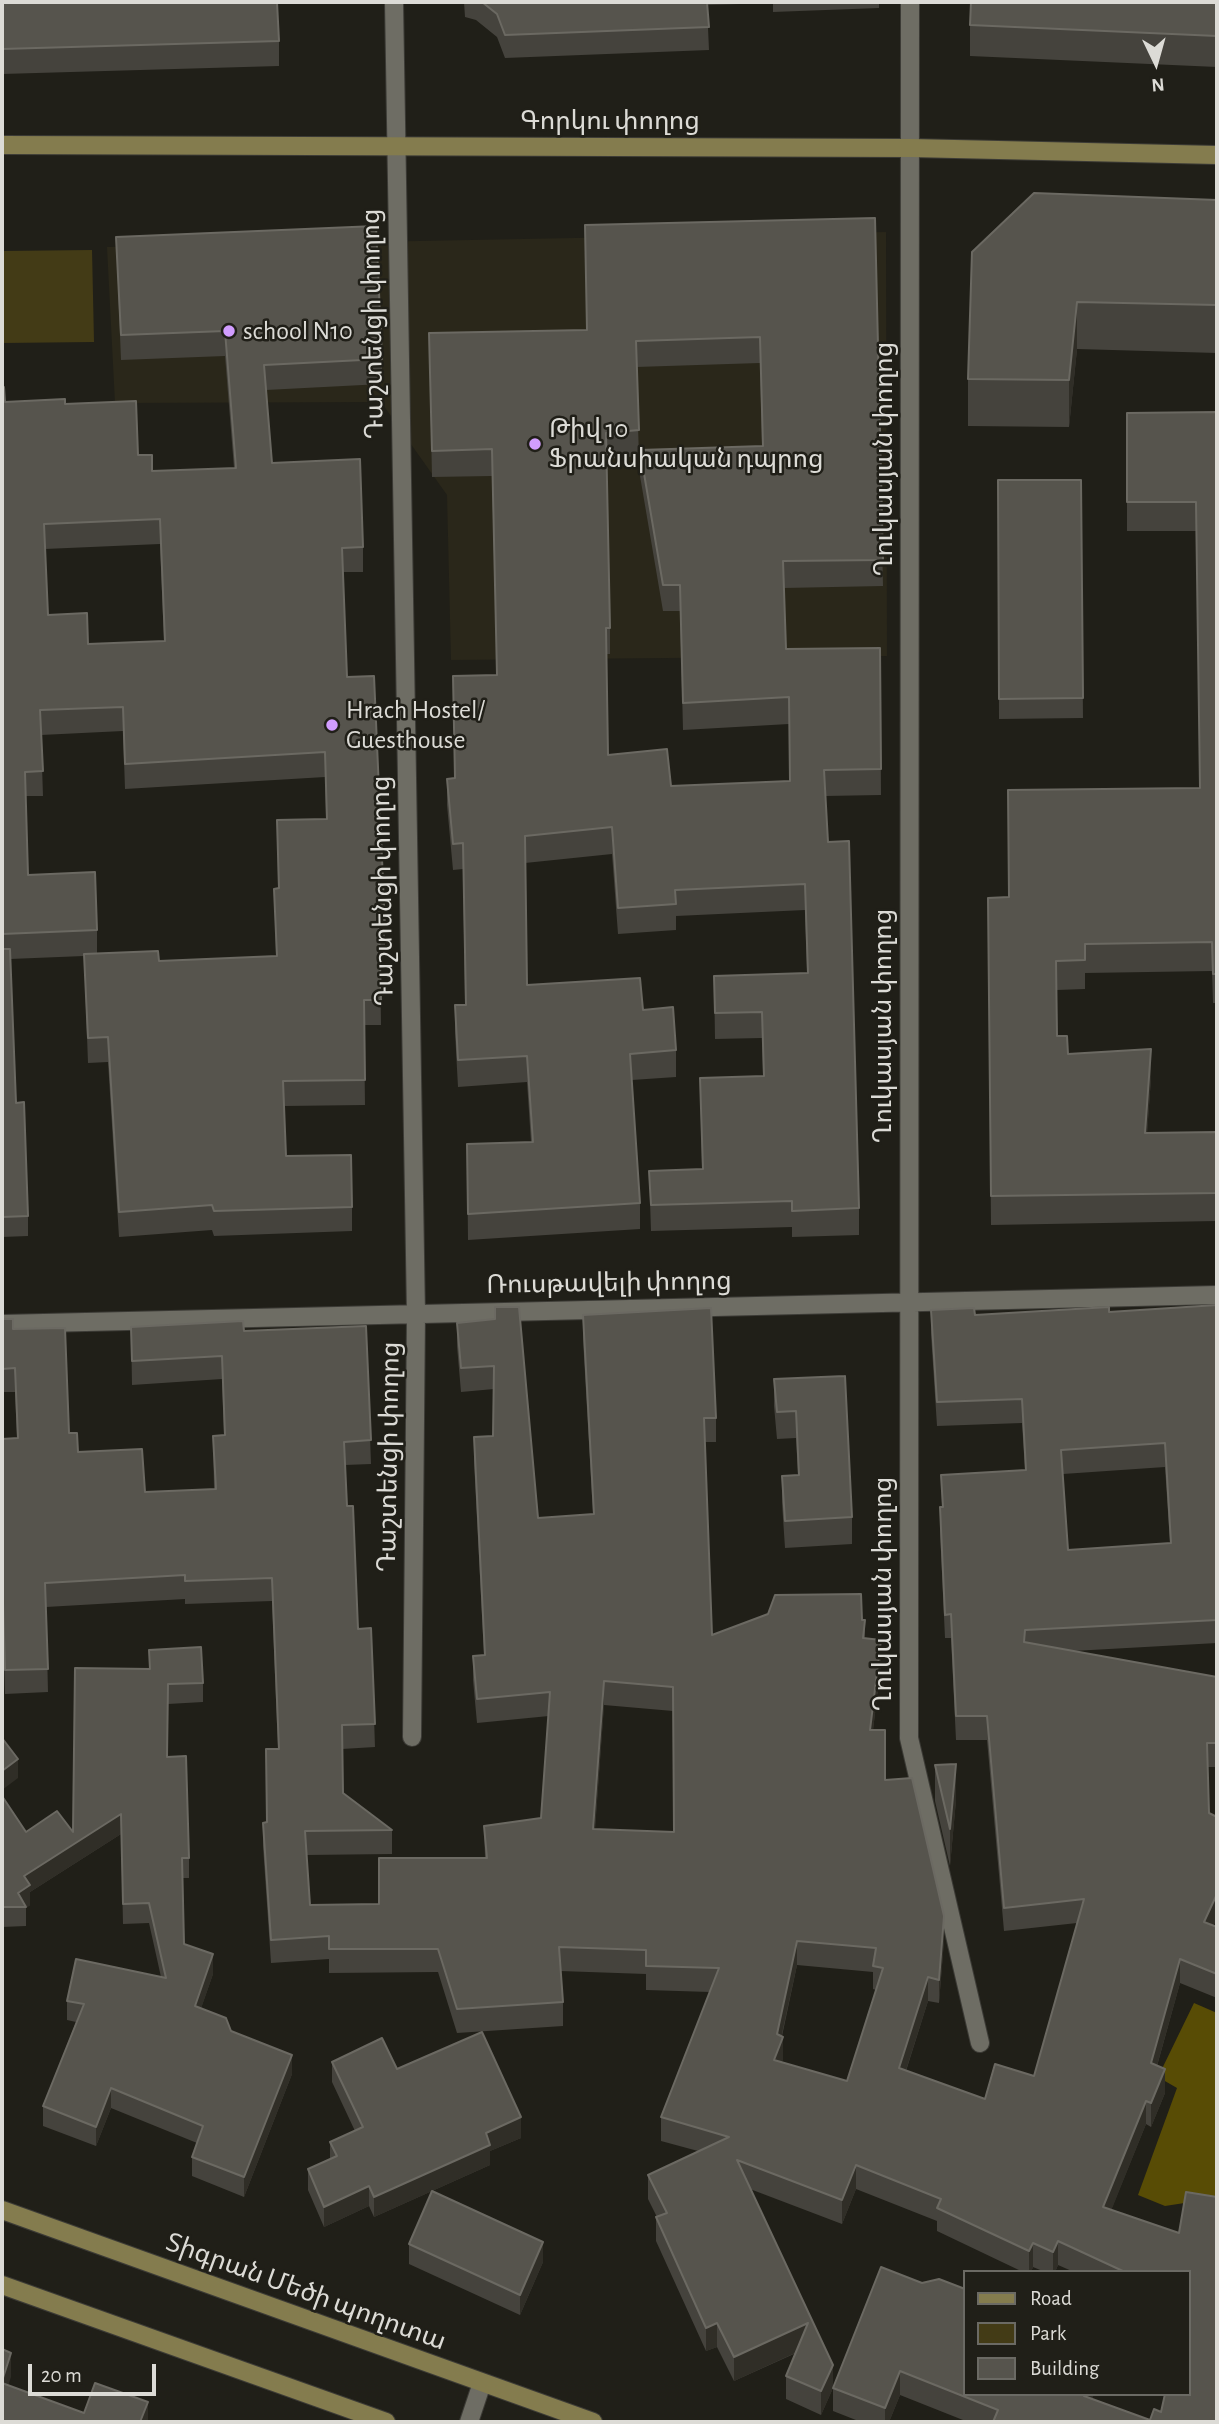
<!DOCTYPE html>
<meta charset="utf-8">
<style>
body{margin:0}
#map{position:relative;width:1219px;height:2424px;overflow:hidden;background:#201f18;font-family:"Alegreya Sans",sans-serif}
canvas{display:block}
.frame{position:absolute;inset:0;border:4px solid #dcdbd6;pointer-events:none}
.legend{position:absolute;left:963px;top:2270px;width:228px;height:126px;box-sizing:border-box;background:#201f18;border:2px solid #6b6a64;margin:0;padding:9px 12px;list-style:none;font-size:21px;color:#dcdbd6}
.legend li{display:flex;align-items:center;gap:14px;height:35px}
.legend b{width:35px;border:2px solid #6b6a64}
.north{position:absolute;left:1121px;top:28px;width:70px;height:70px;-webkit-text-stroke:5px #201f18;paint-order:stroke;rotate:175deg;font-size:19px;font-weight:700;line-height:28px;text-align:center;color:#dcdbd6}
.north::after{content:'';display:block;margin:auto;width:24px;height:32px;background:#dcdbd6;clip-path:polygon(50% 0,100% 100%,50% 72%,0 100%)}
.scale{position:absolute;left:28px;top:2364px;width:128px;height:32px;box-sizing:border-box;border:4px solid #dcdbd6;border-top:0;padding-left:9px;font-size:21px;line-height:24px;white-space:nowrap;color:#dcdbd6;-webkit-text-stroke:5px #201f18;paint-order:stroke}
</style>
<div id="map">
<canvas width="1219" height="2424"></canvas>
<div class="frame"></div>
<ul class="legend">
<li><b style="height:9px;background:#847c4e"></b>Road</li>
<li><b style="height:19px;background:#433b16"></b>Park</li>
<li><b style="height:19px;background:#56544d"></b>Building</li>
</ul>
<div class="north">N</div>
<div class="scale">20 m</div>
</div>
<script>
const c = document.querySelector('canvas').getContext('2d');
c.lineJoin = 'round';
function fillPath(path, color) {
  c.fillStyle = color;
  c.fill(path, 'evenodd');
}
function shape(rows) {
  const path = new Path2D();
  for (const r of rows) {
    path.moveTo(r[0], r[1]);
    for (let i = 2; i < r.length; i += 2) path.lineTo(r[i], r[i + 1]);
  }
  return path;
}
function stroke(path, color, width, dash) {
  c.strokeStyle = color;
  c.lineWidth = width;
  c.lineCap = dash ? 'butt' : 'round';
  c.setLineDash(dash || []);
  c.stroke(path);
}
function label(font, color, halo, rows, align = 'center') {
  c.font = font + ' "Alegreya Sans","Noto Sans Armenian",sans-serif';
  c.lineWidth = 5;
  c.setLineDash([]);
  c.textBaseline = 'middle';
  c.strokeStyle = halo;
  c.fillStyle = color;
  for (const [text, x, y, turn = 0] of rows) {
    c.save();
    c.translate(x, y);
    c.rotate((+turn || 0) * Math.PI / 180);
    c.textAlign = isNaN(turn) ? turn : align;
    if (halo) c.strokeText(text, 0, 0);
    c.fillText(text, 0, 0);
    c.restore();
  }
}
fillPath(shape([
 [886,232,887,656,451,660,447,495,381,402,115,403,107,247]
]), '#2a271a');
fillPath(shape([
 [92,250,94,342,2,343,2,251]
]), '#433b16');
fillPath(shape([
 [1194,2003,1217,2013,1217,2198,1165,2206,1138,2195,1177,2088,1158,2077]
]), '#584c05');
const street = shape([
 [394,2,416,1314,412,1737],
 [910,2,909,1738,980,2043],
 [2,1324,1217,1295],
 [469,2422,482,2383]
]);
const secondary = shape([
 [2,145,911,148,1217,155],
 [2,2210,593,2422],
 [2,2285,386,2422]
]);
stroke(street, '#3c3b36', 20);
stroke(secondary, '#3c3b36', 20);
stroke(street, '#6e6d64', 18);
stroke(secondary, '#847c4e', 18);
fillPath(shape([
 [2,2,279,41,279,66,2,74],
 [464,2,879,2,879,8,773,12,773,3,707,5,709,50,505,58,497,37,476,20,465,17],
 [1217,2,1217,67,970,56,970,25],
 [1217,200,1217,353,1077,349,1069,427,968,426,968,379],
 [875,218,883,586,784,588,786,649,880,648,881,795,825,796,828,842,859,1208,859,1235,792,1237,792,1227,651,1231,649,1171,702,1169,700,1078,763,1076,762,1038,715,1039,714,976,807,973,805,910,676,916,676,930,618,934,612,854,525,863,527,985,643,1010,676,1050,676,1077,632,1080,640,1203,640,1229,468,1240,467,1144,531,1142,527,1082,458,1087,455,1032,455,1005,465,1005,463,869,453,870,447,805,447,779,454,778,497,675,492,476,432,477,429,333,587,330,585,225],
 [760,363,762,446,640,450,640,476,663,611,680,611,683,730,789,724,790,781,671,786,608,755,606,654,610,654,610,628,606,459,639,456,636,367],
 [116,237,382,359,382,384,266,390,272,463,363,547,363,572,343,572,347,677,385,927,385,951,380,952,381,1025,364,1025,365,1105,284,1106,286,1156,352,1207,352,1231,214,1236,212,1230,119,1237,108,1062,88,1063,84,956,10,959,16,1103,28,1216,28,1236,2,1237,2,388,5,402,65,404,138,455,152,471,234,468,225,356,121,360],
 [160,544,164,641,88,644,48,615,45,549],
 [123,731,125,789,325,777,326,819,277,820,278,889,274,889,276,956,159,961,97,954,97,930,28,875,25,796,43,796,41,735],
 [1217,412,1217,1003,1213,1003,1212,971,1085,973,1085,989,1057,990,1057,1036,1068,1054,1151,1078,1147,1133,1217,1132,1217,1221,991,1225,988,898,1008,897,1200,788,1196,531,1127,531,1127,413],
 [998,480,1081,480,1083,718,999,719],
 [1217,1305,1217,1643,1073,1651,1217,1677,1217,1767,1207,1767,1209,1813,1217,1817,1217,1918,1213,1926,1217,1927,1217,1998,1180,1983,1157,2066,1165,2069,1165,2093,1151,2127,1146,2124,1111,2210,1179,2233,1186,2192,1217,2197,1217,2422,968,2422,900,2395,889,2422,861,2422,833,2411,833,2388,881,2267,922,2283,939,2279,965,2289,965,2394,1094,2394,1092,2399,1150,2420,1154,2409,1161,2412,1165,2394,1189,2394,1189,2272,1074,2272,1058,2265,1055,2272,1045,2272,1033,2267,1031,2272,1023,2272,937,2231,937,2221,856,2189,842,2224,750,2189,833,2365,833,2388,821,2415,786,2399,786,2376,796,2353,734,2381,717,2347,706,2351,656,2241,656,2217,657,2217,648,2199,648,2175,698,2151,661,2141,661,2117,710,1992,646,1990,646,1974,560,1971,563,2002,563,2026,457,2033,438,1972,329,1973,329,1959,271,1963,263,1846,263,1823,267,1822,266,1749,278,1749,272,1601,185,1604,185,1599,46,1607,48,1692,5,1694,2,1592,2,1439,17,1438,15,1392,2,1392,2,1319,13,1319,13,1329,65,1328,69,1433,77,1433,78,1452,142,1449,145,1492,214,1489,213,1436,224,1435,222,1379,132,1385,131,1327,243,1321,244,1331,366,1326,371,1464,345,1465,347,1506,353,1506,358,1629,371,1628,375,1747,342,1749,343,1793,392,1830,392,1854,306,1855,310,1905,379,1904,379,1858,485,1858,484,1826,541,1818,549,1716,477,1723,473,1680,473,1656,484,1655,474,1461,474,1437,493,1436,494,1389,461,1392,457,1346,457,1323,495,1319,495,1307,519,1307,538,1518,593,1514,583,1339,583,1315,711,1308,716,1418,716,1442,705,1442,712,1635,768,1614,775,1595,861,1594,862,1620,865,1620,865,1638,881,1640,881,1664,873,1730,885,1730,885,1780,912,1778,944,1916,944,1940,939,2003,928,2001,906,2071,985,2099,995,2064,1034,2076,1077,1923,1004,1931,987,1740,956,1740,951,1638,945,1638,940,1531,940,1507,942,1507,941,1475,1025,1470,1022,1423,937,1426,931,1334,931,1310,974,1308,975,1315,1109,1307,1109,1312],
 [1165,1467,1170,1543,1068,1550,1063,1474],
 [604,1705,673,1711,674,1832,595,1829],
 [797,1965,873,1972,873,1989,876,1990,847,2081,782,2063,783,2037,782,2036],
 [845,1376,852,1517,852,1544,785,1548,782,1503,782,1476,798,1475,796,1438,777,1439,774,1406,774,1379],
 [149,1650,203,1683,203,1702,168,1704,167,1757,189,1858,189,1878,182,1878,184,1944,213,1974,201,2008,292,2074,244,2197,192,2176,192,2157,197,2143,111,2108,96,2146,43,2126,43,2106,76,2022,67,2020,67,2001,161,1977,149,1923,123,1924,121,1834,30,1892,30,1905,26,1908,26,1926,2,1927,2,1796,26,1832,73,1832,149,1669],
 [935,1765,956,1800,950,1866,935,1801],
 [332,2062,397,2069,521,2138,490,2151,490,2165,432,2191,543,2262,520,2315,409,2264,409,2244,432,2191,374,2217,369,2206,324,2227,308,2190,308,2169,330,2159,330,2142,355,2131,332,2082]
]), '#45433d');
fillPath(shape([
 [1077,302,1077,349,1069,427,1069,380],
 [1151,1049,1151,1078,1145,1162,1145,1133],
 [881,1640,881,1664,870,1754,870,1730],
 [604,1681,604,1705,593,1852,593,1829],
 [18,1759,18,1778,2,1790,2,1771],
 [956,1764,956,1800,950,1866,950,1829],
 [121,1814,121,1834,30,1892,30,1905,26,1908,18,1893,24,1876],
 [1217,1894,1217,1918,1204,1946,1204,1922],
 [944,1916,944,1940,939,2003,939,1980],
 [797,1941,797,1965,779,2047,783,2037,783,2060,774,2084,774,2060,777,2034],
 [213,1954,213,1974,195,2026,195,2006],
 [1180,1959,1180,1983,1151,2087,1151,2063],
 [928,1977,928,2001,899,2092,899,2068],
 [292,2055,292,2074,244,2197,244,2177],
 [1165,2069,1165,2093,1151,2127,1151,2103],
 [111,2088,111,2108,96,2146,96,2127],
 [1146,2101,1146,2124,1103,2231,1103,2207],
 [521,2117,521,2138,490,2151,490,2165,374,2217,374,2197,486,2133],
 [856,2165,856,2189,842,2224,842,2200],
 [369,2186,369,2206,324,2227,324,2207],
 [1058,2241,1058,2265,1055,2272,1053,2272,1053,2252],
 [543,2242,543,2262,520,2315,520,2295],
 [1033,2243,1033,2267,1031,2272,1029,2272,1029,2251],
 [717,2323,717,2347,706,2351,706,2328],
 [808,2323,808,2347,734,2381,734,2357],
 [11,2353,11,2377,2,2405,2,2381],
 [833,2365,833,2388,821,2415,821,2391],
 [900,2371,900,2395,889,2422,885,2422,885,2408],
 [1085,2394,1094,2394,1084,2420,1084,2396],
 [148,2402,148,2422,140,2422]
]), '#302e27');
const building = shape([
 [2,2,277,2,279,41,2,49,2,2],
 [482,2,707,2,709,27,505,35,497,14,482,2],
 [971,2,1217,2,1217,36,970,25,971,2],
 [1034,193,1217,200,1217,305,1077,302,1069,380,968,379,972,252,1034,193],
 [875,218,883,560,783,561,786,649,880,648,881,769,824,770,828,842,849,841,859,1208,792,1211,792,1201,651,1205,649,1171,703,1169,700,1078,764,1076,762,1012,715,1013,714,976,808,973,805,884,675,890,676,904,618,908,612,827,525,836,527,985,640,978,643,1010,673,1007,676,1050,630,1054,640,1203,468,1214,467,1144,533,1142,527,1056,458,1060,455,1005,466,1005,463,843,453,844,447,779,455,778,453,676,497,675,492,449,432,451,429,333,587,330,585,225,875,218],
 [760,337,763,446,640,450,663,585,680,585,683,703,789,697,790,781,671,786,667,749,608,755,606,628,610,628,606,433,639,430,636,341,760,337],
 [376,226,382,359,264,365,272,463,360,459,363,547,342,548,347,677,374,676,385,927,379,927,381,1000,364,1000,365,1080,283,1081,286,1156,351,1155,352,1207,214,1211,212,1205,119,1212,108,1037,88,1038,84,954,158,951,159,961,277,956,274,889,279,888,277,820,327,819,325,752,125,764,123,707,40,710,43,771,25,772,28,875,95,872,97,930,2,934,2,388,4,387,5,402,65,399,65,404,136,401,138,455,152,455,152,471,236,468,225,331,121,335,116,237,376,226],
 [160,519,165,641,88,644,87,613,48,615,44,524,160,519],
 [1217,412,1217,974,1213,974,1212,942,1085,944,1085,960,1056,961,1057,1036,1067,1036,1068,1054,1151,1049,1145,1133,1217,1132,1217,1193,991,1196,988,898,1009,897,1008,790,1200,788,1196,502,1127,502,1127,413,1217,412],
 [998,480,1081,480,1083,698,999,699,998,480],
 [2,949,10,949,16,1103,24,1102,28,1216,2,1217,2,949],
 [1217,1305,1217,1620,1025,1630,1024,1642,1217,1677,1217,1743,1207,1743,1209,1813,1217,1817,1217,1894,1204,1922,1217,1927,1217,1974,1180,1959,1151,2063,1165,2069,1151,2103,1146,2101,1103,2207,1179,2233,1186,2192,1217,2197,1217,2422,993,2422,998,2410,900,2371,885,2408,833,2388,881,2267,922,2283,939,2279,965,2289,965,2394,1085,2394,1084,2396,1150,2420,1154,2409,1161,2412,1165,2394,1189,2394,1189,2272,1125,2272,1058,2241,1053,2252,1033,2243,1029,2251,937,2208,941,2199,856,2165,842,2200,737,2160,833,2365,821,2391,786,2376,808,2323,734,2357,717,2323,706,2328,656,2217,667,2213,648,2175,729,2137,661,2117,719,1968,646,1966,646,1950,559,1947,563,2002,457,2009,438,1949,329,1949,329,1936,271,1940,263,1823,267,1822,266,1749,279,1749,272,1578,185,1581,185,1575,45,1583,48,1669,5,1670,2,1569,2,1439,18,1438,15,1368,2,1369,2,1319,13,1319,13,1329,65,1328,69,1433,77,1433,78,1452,142,1449,145,1492,216,1489,213,1436,225,1435,222,1356,132,1361,131,1327,243,1321,244,1331,366,1326,371,1440,344,1442,347,1506,353,1506,358,1629,371,1628,375,1724,342,1725,343,1793,392,1830,305,1831,310,1905,379,1904,379,1858,487,1858,484,1826,541,1818,550,1692,477,1699,473,1656,485,1655,474,1437,493,1436,494,1366,461,1368,457,1323,495,1319,495,1307,519,1307,538,1518,594,1514,583,1315,711,1308,716,1418,704,1418,712,1635,768,1614,775,1595,861,1594,862,1620,865,1620,863,1638,881,1640,870,1730,885,1730,885,1780,912,1778,944,1916,939,1980,928,1977,899,2068,985,2099,995,2064,1034,2076,1084,1899,1004,1908,987,1716,956,1716,951,1614,945,1615,940,1507,943,1507,941,1475,1026,1470,1022,1399,937,1402,931,1310,974,1308,975,1315,1109,1307,1109,1312,1217,1305],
 [1165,1443,1171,1543,1068,1550,1061,1450,1165,1443],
 [604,1681,673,1687,674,1832,593,1829,604,1681],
 [797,1941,876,1948,873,1966,883,1968,847,2081,774,2060,783,2037,777,2034,797,1941],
 [845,1376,852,1517,785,1521,782,1476,799,1475,796,1411,777,1412,774,1379,845,1376],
 [201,1647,203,1683,168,1684,167,1757,186,1756,189,1858,182,1858,184,1944,213,1954,195,2006,226,2018,231,2031,292,2055,244,2177,192,2157,203,2126,111,2088,96,2127,43,2106,84,2004,67,2001,76,1959,166,1978,149,1903,123,1904,121,1814,24,1876,30,1885,18,1893,26,1907,2,1907,2,1796,26,1832,57,1811,73,1832,75,1668,150,1669,149,1650,201,1647],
 [2,1738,18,1759,2,1771,2,1738],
 [956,1764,950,1829,935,1765,956,1764],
 [482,2032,521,2117,486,2133,490,2145,374,2197,369,2186,324,2207,308,2169,337,2156,330,2142,363,2127,332,2062,382,2038,397,2069,482,2032],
 [432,2191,543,2242,520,2295,409,2244,432,2191],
 [2,2349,11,2353,2,2381,2,2349],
 [2,2383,84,2413,95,2383,148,2402,140,2422,2,2422,2,2383]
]);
fillPath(building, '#56544d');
stroke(building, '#6b6962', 2);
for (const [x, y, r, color] of [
 [229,331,7,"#d19dfe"],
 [535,444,7,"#d19dfe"],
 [332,725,7,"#d19dfe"]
]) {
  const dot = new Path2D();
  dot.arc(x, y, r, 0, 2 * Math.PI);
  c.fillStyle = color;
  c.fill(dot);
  stroke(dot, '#201f18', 2.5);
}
label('26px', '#dcdbd6', '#201f18', [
 ["Գորկու փողոց",610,121],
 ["Դաշտենցի փողոց",373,324,-91],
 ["Ղուկասյան փողոց",884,459,-90],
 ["Դաշտենցի փողոց",383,891,-91],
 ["Ղուկասյան փողոց",883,1026,-90],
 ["Ռուսթավելի փողոց",609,1283,-1],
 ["Դաշտենցի փողոց",389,1457,-89],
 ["Ղուկասյան փողոց",883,1594,-90],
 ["Տիգրան Մեծի պողոտա",306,2292,20]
]);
label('26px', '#dcdbd6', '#201f18', [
 ["school N10",243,331],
 ["Թիվ 10",549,429],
 ["Ֆրանսիական դպրոց",549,459],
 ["Hrach Hostel/",346,710],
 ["Guesthouse",346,740]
], 'left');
</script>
